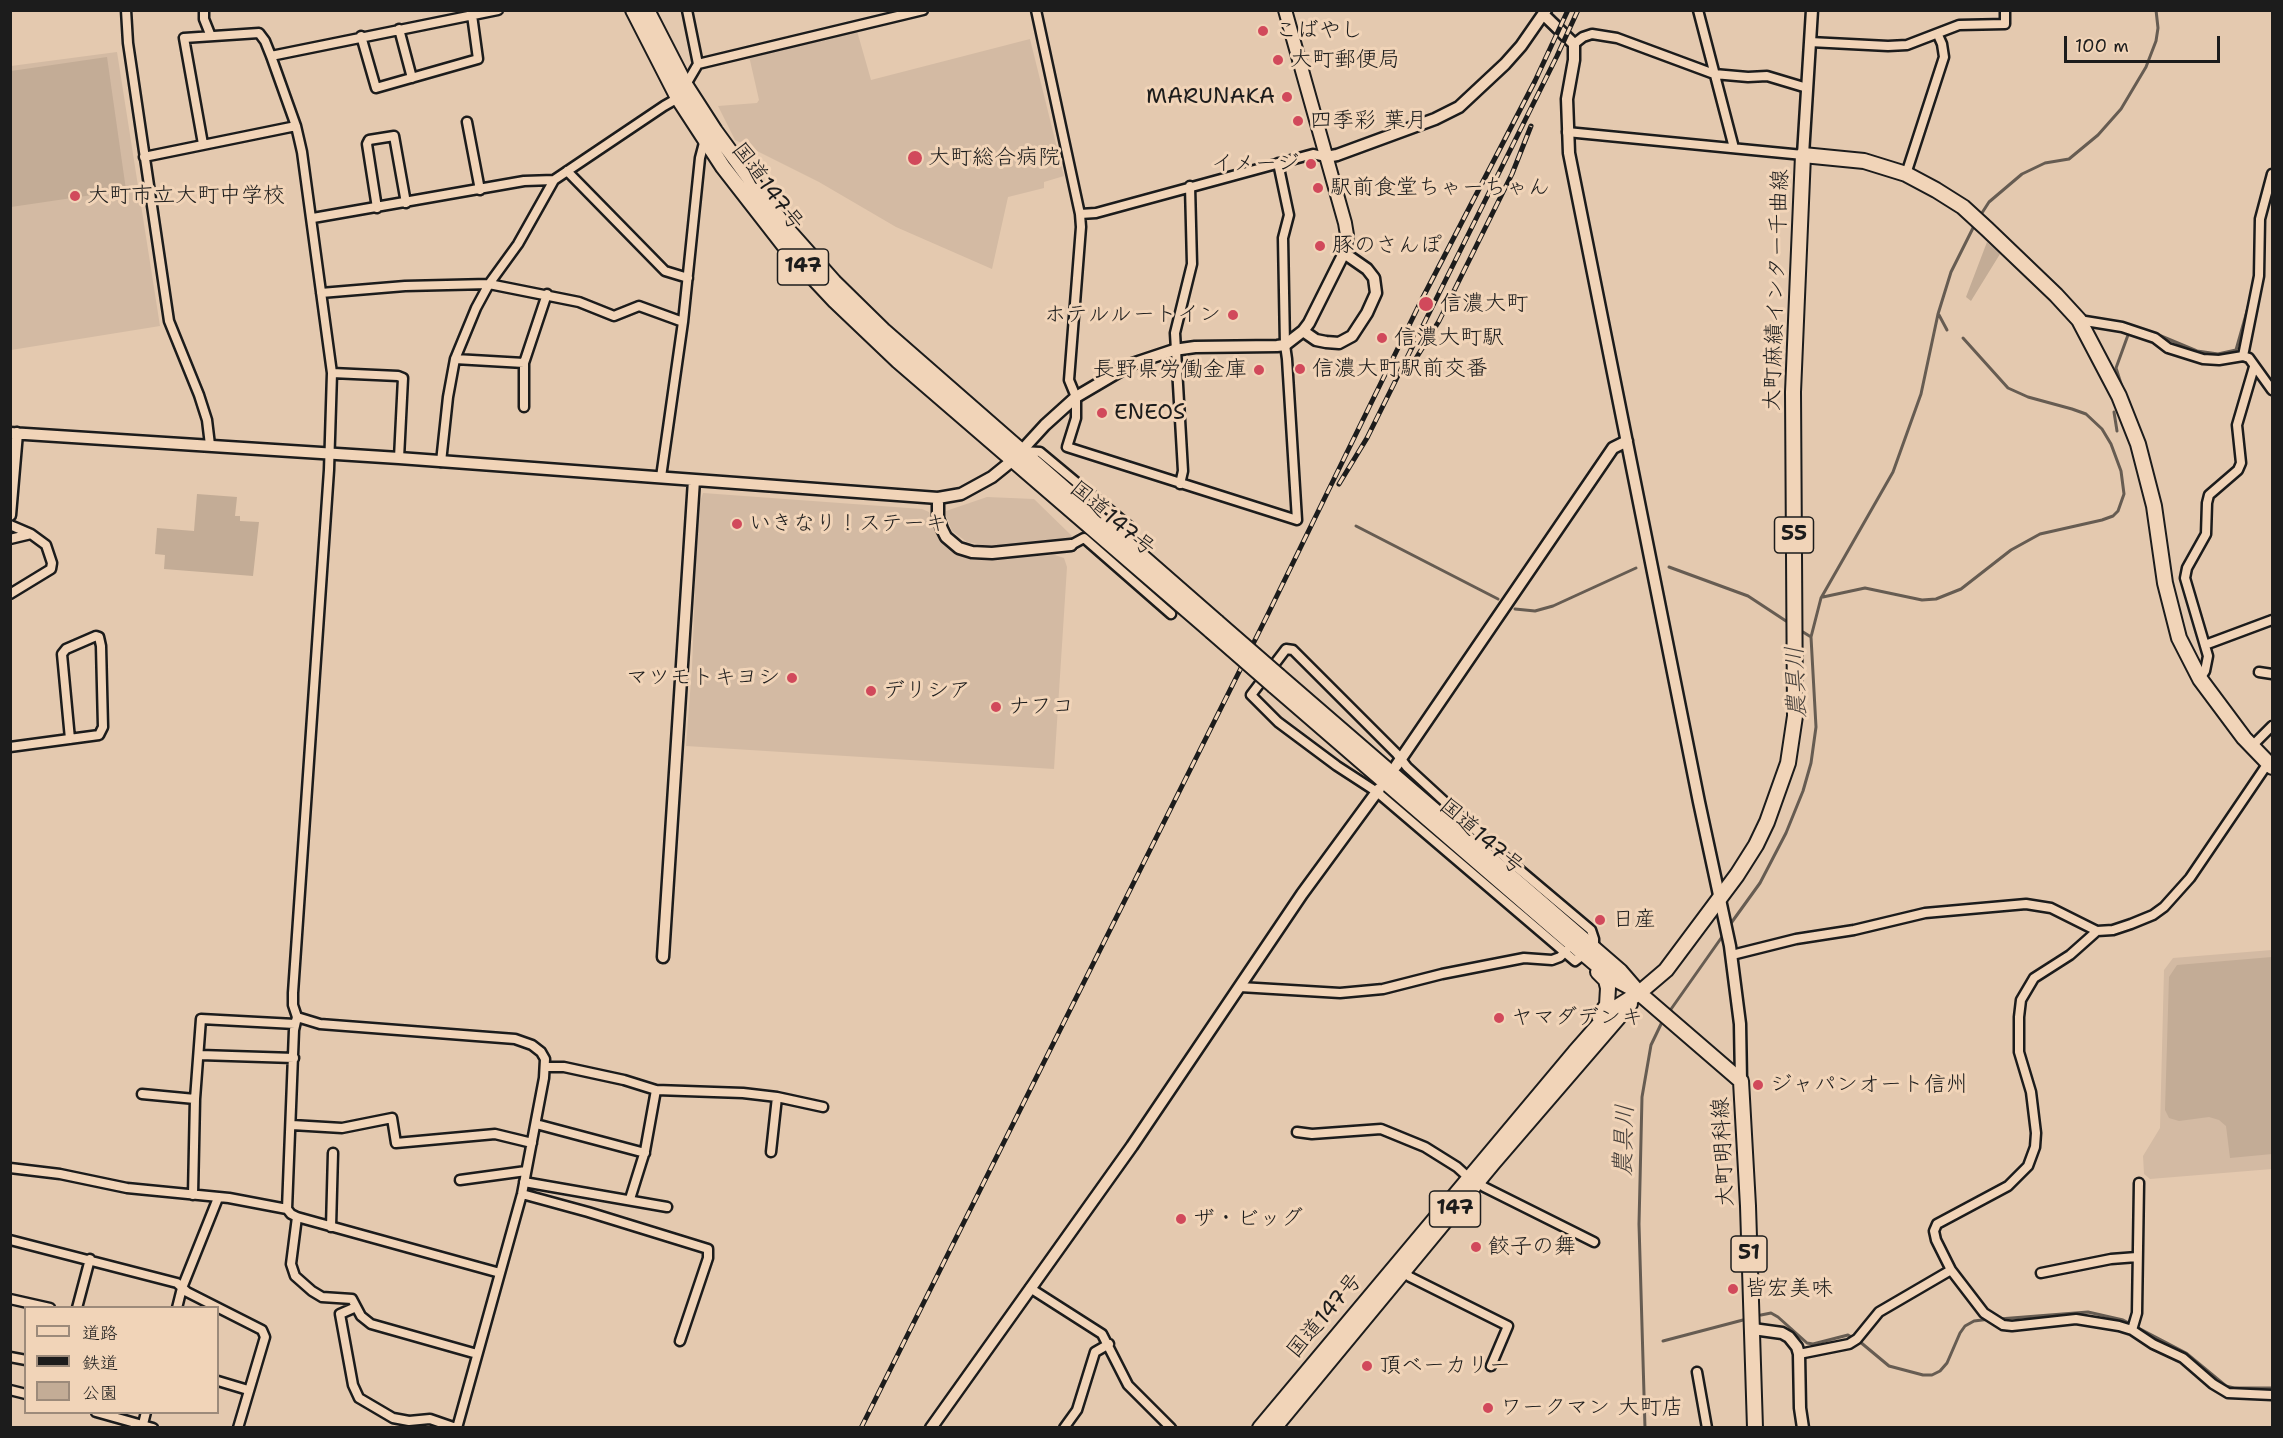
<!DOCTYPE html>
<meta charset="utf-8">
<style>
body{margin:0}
#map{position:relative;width:2283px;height:1438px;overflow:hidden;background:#e4c9af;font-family:"Shantell Sans","Klee One",sans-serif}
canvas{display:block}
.frame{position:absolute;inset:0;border:12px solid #1c1c1c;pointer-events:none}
.legend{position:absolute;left:24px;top:1306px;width:195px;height:108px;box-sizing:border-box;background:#f1d4b8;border:2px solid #9c8a7a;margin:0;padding:8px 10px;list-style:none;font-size:18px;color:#1c1c1c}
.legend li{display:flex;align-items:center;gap:12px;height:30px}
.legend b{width:30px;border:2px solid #9c8a7a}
.scale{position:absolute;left:2064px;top:36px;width:156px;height:27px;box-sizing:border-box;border:3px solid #1c1c1c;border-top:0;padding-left:8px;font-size:18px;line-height:21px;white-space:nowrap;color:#1c1c1c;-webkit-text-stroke:4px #f1d4b8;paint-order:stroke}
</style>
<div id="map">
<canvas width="2283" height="1438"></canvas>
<div class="frame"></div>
<ul class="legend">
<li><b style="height:8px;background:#f1d4b8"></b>道路</li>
<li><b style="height:8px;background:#1c1c1c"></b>鉄道</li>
<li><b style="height:16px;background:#c3ac96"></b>公園</li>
</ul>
<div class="scale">100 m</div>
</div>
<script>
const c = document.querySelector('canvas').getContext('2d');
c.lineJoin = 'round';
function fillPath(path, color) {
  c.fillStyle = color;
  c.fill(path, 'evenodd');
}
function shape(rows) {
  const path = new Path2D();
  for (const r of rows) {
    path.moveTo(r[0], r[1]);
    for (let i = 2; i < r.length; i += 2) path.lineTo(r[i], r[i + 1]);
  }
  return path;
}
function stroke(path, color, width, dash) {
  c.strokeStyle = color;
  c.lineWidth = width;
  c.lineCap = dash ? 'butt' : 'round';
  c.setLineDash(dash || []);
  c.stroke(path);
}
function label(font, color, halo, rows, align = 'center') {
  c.font = font + ' "Shantell Sans","Klee One",sans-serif';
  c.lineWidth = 6;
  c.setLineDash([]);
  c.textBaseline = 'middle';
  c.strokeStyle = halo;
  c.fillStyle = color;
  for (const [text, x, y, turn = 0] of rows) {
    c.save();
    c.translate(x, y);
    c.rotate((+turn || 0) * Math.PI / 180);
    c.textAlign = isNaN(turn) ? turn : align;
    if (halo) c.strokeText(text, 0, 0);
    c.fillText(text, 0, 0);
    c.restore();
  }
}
fillPath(shape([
 [857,31,871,80,1030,39,1064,176,1044,182,1044,188,1008,197,992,269,896,227,819,182,735,140,718,106,757,103,759,100,749,56],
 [117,52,160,326,11,350,11,66],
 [703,493,922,509,929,512,935,532,943,542,952,551,971,560,1055,555,1064,558,1067,567,1054,769,686,746,692,668,696,559,700,502],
 [987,497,1034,499,1072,536,1068,540,1027,545,989,546,967,542,952,531,946,516,946,511],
 [2272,950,2272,1169,2150,1179,2144,1174,2143,1156,2160,1128,2164,970,2173,958]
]), '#d3baa3');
fillPath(shape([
 [107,57,126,190,11,207,11,71],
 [1987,242,2000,254,1971,301,1966,297],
 [197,494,237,497,235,516,240,516,240,521,259,522,253,576,164,569,165,555,155,554,157,528,194,531],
 [2272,957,2272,1154,2230,1158,2226,1126,2219,1120,2209,1117,2179,1121,2169,1118,2165,1110,2169,977,2177,965]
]), '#c3ac96');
stroke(shape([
 [1980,216,1989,202,2022,174,2045,163,2069,159,2098,135,2121,109,2146,67,2156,41,2158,28,2156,10],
 [1939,315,1947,330],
 [2161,336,2197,351,2218,354,2236,350,2251,297],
 [2124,393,2116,368,2128,335],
 [2114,412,2117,431],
 [1356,526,1498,599],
 [1669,567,1748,596,1786,621],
 [1823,597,1865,588,1922,600,1936,599,1961,589,2011,550,2040,534,2102,520,2113,516,2118,511,2124,494,2121,471,2111,444,2102,429,2086,414,2072,409,2028,397,2008,388,1963,338],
 [1515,609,1535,611,1553,606,1636,568],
 [1803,632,1811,637],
 [1729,926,1760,883,1786,833,1803,791,1811,763,1816,727,1811,637,1821,598,1893,472,1921,394,1938,314,1951,272,1975,224],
 [1669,1012,1724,934],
 [1761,1315,1771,1313,1778,1317,1807,1343,1813,1344,1848,1335,1853,1338],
 [1999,1319,2088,1312,2123,1320,2186,1353,2226,1386,2234,1388,2272,1388],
 [1663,1341,1743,1320],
 [1859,1341,1889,1366,1923,1375,1932,1375,1940,1371,1947,1363,1960,1333,1965,1326,1974,1321,1990,1319],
 [1645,1428,1639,1224,1642,1097,1651,1045,1663,1020]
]), '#665c52', 3);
const minor = shape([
 [126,10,128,43,169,321,199,395,207,420,210,445],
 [204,10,204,19,210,34],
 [1036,10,1080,214,1081,227,1069,380,1076,397,1076,418,1067,447,1297,520,1287,359,1285,345,1283,238,1289,215,1278,163],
 [1698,10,1734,148],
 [399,29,412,78],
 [361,36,376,88,478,59,472,15],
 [1810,42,1888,46,1907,45,1959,25,2005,24,2005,10],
 [1574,44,1583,37,1592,34,1617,38,1714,74,1748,77,1767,76,1807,88],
 [271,56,498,10],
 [698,64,923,10],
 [467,122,480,190],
 [1567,132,1803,155],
 [203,144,184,38,259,33,265,41,271,56,296,126,302,152,332,373,329,470,293,993,293,1005,297,1017,294,1030,287,1209],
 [144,157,296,126],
 [567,171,665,271,688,278],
 [1906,174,1944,57,1942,44,1938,35],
 [377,208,367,144,369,140,394,136,406,203],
 [1080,214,1096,213,1313,154,1326,157],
 [313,218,524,181,554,180],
 [321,293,405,286,489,284,579,302,614,316,639,306,683,322],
 [2079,320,2122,327,2155,338,2168,348,2203,359,2219,360,2243,356,2249,358,2272,390],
 [2243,356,2259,276,2260,219,2272,174],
 [455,359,524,363,547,294],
 [524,363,524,407],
 [332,373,398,376,403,378,399,458],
 [1022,451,1040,452,1130,527],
 [441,462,448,397,455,359,476,308,489,284,518,244,554,180,664,106,678,98,698,64,687,10],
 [661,477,683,322,700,158,705,139],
 [1180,484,1183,471,1175,333,1192,264,1190,186],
 [10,525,31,534],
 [10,539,31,534,46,545,52,563,51,569,10,594],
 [1071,545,1084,538,1171,614],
 [2205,645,2272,620],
 [2259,672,2272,674],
 [2200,679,2205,671,2208,656,2185,578,2187,568,2206,534,2207,503,2209,495,2238,470,2241,463,2237,425,2254,367],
 [10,747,99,735,103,727,101,646,99,637,96,636,66,649,62,654,70,739],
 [2251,747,2272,726],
 [2097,931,2070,955,2034,978,2021,1000,2019,1017,2019,1052,2031,1092,2036,1133,2035,1147,2028,1166,2008,1186,1937,1224,1934,1231,1936,1240,1951,1270,1984,1313,2003,1325,2012,1326,2076,1319,2119,1326,2132,1330,2153,1344,2183,1358,2213,1384,2228,1393,2272,1395],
 [1584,954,1575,961,1377,792,1337,766,1278,722,1251,695,1286,649,1293,650,1397,754,1407,767,1508,860,1591,930,1594,939,1594,944,1592,947],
 [1732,955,1796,939,1854,930,1925,913,2026,904,2051,908,2097,931,2113,930,2131,924,2153,915,2164,907,2190,878,2264,769,2272,762],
 [1240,987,1340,993,1383,989,1442,974,1524,958,1552,960,1560,957,1566,951],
 [297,1017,320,1024,515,1039,532,1045,541,1052,545,1059,544,1078,522,1194,457,1428],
 [200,1055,294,1058],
 [546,1067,564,1067,624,1080,656,1090,743,1093,777,1097,823,1107],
 [142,1094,195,1099],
 [536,1124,645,1153],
 [292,1125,342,1128,392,1118,396,1143,495,1134,532,1143],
 [1297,1132,1312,1134,1381,1129,1425,1147,1457,1167,1468,1177],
 [771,1152,777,1097],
 [10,1168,60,1174,127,1188,229,1198,287,1209,291,1214,297,1217,500,1273],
 [460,1180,526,1171],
 [524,1182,667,1207],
 [1478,1182,1484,1187,1594,1242],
 [522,1194,588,1212,708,1249,708,1258,680,1341],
 [193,1195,195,1099,201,1019,295,1024],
 [630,1199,645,1151,656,1090],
 [297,1217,291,1264,295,1276,312,1291,322,1297,352,1299,361,1316,371,1324,477,1354],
 [331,1227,333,1153],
 [10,1240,177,1283,187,1292,262,1330,265,1337,238,1428],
 [1403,1272,1410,1277,1508,1326,1491,1366],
 [2041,1273,2111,1259,2137,1257],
 [1030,1288,1102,1334,1128,1385,1171,1428],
 [10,1299,50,1308],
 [356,1307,340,1314,353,1385,359,1398,393,1418,409,1421,430,1419,456,1428],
 [77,1308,90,1259],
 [177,1308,182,1288,218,1198],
 [2132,1330,2137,1313,2139,1183],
 [1799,1354,1849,1344,1857,1339,1879,1312,1951,1270],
 [10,1357,26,1360],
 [1697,1372,1707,1428],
 [218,1381,248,1390],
 [10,1390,26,1394],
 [96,1412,153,1428],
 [142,1428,146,1412],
 [1064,1428,1077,1410,1095,1352,1109,1344]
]);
const tertiary = shape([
 [1544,15,1574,44,1574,60,1567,99,1569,153,1699,802,1730,946,1740,1024,1741,1081],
 [1803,155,1812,10],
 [1326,157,1337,155,1435,119,1459,107,1505,64,1521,46,1546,10],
 [10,433,399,458,938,498,961,494,992,477,1013,460,1045,425,1076,397,1132,364,1174,350,1195,347,1277,346,1285,345,1303,331,1309,323,1344,253,1367,269,1374,278,1376,293,1367,313,1352,336,1339,343,1326,342,1316,340,1303,331],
 [938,498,938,518,942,529,946,537,959,548,972,552,992,553,1071,545],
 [10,515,17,433],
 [1396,766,1613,448,1627,441],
 [663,957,694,480],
 [1753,1329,1782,1333,1789,1337,1797,1347,1799,1354,1800,1408,1803,1428],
 [931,1428,1132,1146,1302,894,1379,789]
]);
const secondary = shape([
 [1285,10,1345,223,1347,235,1344,253]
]);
const primary = shape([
 [1755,1428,1748,1206,1741,1081,1639,993,1666,970,1737,875,1756,845,1767,822,1788,763,1795,716,1793,392,1803,155,1864,161,1906,174,1936,190,1963,207,1987,229,2056,295,2079,320,2119,396,2138,444,2154,506,2165,583,2179,638,2200,679,2244,738,2272,767]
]);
const trunk = shape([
 [633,10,678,98,723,167,790,253,835,301,898,361,1211,631],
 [647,10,686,86,715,131,786,228,834,282,883,330,1217,622],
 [1279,676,1620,971,1639,993],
 [1274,686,1584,954,1611,977,1630,987],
 [1598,972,1606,980,1608,988,1607,1005,1599,1016],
 [1260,1428,1575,1052,1612,1010,1639,993],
 [1274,1428,1493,1163,1630,1004]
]);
stroke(minor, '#1c1c1c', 13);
stroke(tertiary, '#1c1c1c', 15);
stroke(secondary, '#1c1c1c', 16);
stroke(primary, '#1c1c1c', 18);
stroke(trunk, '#1c1c1c', 18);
stroke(minor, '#f1d4b8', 8);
stroke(tertiary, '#f1d4b8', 10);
stroke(secondary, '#f1d4b8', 12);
stroke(primary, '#f1d4b8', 14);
stroke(trunk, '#f1d4b8', 14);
const rail = shape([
 [1410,368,1439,321,1512,174,1531,126],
 [1339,484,1367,438,1557,56,1578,10],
 [861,1428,1268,614,1421,301,1535,81,1568,10]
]);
stroke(rail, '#1c1c1c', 5);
stroke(rail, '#f1d4b8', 3, [9]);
const trunkBridge = shape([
 [1217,622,1279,676],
 [1211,631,1274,686]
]);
stroke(trunkBridge, '#1c1c1c', 18, []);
stroke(trunkBridge, '#f1d4b8', 14);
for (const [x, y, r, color] of [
 [1263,31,6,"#d1495b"],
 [1278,60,6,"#d1495b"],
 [1287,97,6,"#d1495b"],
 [1298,121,6,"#d1495b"],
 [915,158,8,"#d1495b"],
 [1311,164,6,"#d1495b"],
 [1318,188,6,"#d1495b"],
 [75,196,6,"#d1495b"],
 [1320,246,6,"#d1495b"],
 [1426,304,8,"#d1495b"],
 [1233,315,6,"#d1495b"],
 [1382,338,6,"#d1495b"],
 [1300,369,6,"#d1495b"],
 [1259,370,6,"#d1495b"],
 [1102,413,6,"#d1495b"],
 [737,524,6,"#d1495b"],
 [792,678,6,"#d1495b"],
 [871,691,6,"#d1495b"],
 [996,707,6,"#d1495b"],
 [1600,920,6,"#d1495b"],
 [1499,1018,6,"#d1495b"],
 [1758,1085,6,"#d1495b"],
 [1181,1219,6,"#d1495b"],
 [1476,1247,6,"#d1495b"],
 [1733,1289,6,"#d1495b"],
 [1367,1366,6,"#d1495b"],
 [1488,1408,6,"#d1495b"]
]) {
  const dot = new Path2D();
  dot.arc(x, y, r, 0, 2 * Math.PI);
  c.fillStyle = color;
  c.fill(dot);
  stroke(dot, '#f1d4b8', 2);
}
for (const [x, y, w] of [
 [803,267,51],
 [1794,535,39],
 [1455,1209,51],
 [1749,1254,36]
]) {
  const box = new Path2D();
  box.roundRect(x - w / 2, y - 18, w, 36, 4.5);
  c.fillStyle = '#f1d4b8';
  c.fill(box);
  stroke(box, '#1c1c1c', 1.5);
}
label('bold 21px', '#1c1c1c', null, [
 ["147",803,267],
 ["55",1794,535],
 ["147",1455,1209],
 ["51",1749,1254]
]);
label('22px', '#1c1c1c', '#f1d4b8', [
 ["こばやし",1275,31],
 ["大町郵便局",1290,60],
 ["MARUNAKA",1275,97,"right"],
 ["四季彩 葉月",1310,121],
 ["大町総合病院",928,158],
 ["イメージ",1299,164,"right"],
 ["駅前食堂ちゃーちゃん",1330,188],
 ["大町市立大町中学校",87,196],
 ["豚のさんぽ",1332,246],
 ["信濃大町",1440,304],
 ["ホテルルートイン",1221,315,"right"],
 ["信濃大町駅",1394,338],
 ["信濃大町駅前交番",1312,369],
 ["長野県労働金庫",1247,370,"right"],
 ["ENEOS",1114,413],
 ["いきなり！ステーキ",749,524],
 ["マツモトキヨシ",780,678,"right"],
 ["デリシア",883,691],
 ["ナフコ",1008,707],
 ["日産",1612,920],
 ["ヤマダデンキ",1511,1018],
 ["ジャパンオート信州",1770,1085],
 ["ザ・ビッグ",1193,1219],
 ["餃子の舞",1488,1247],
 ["皆宏美味",1745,1289],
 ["頂ベーカリー",1379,1366],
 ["ワークマン 大町店",1500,1408]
], 'left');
label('22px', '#1c1c1c', '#f1d4b8', [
 ["国道147号",767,187,53],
 ["大町麻績インター千曲線",1777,290,-88],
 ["国道147号",1112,519,40],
 ["国道147号",1481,837,41],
 ["大町明科線",1724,1152,-93],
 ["国道147号",1325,1316,-50]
]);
label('italic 24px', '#47413c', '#f1d4b8', [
 ["農具川",1797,682,-92],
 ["農具川",1625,1140,-88]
]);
</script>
